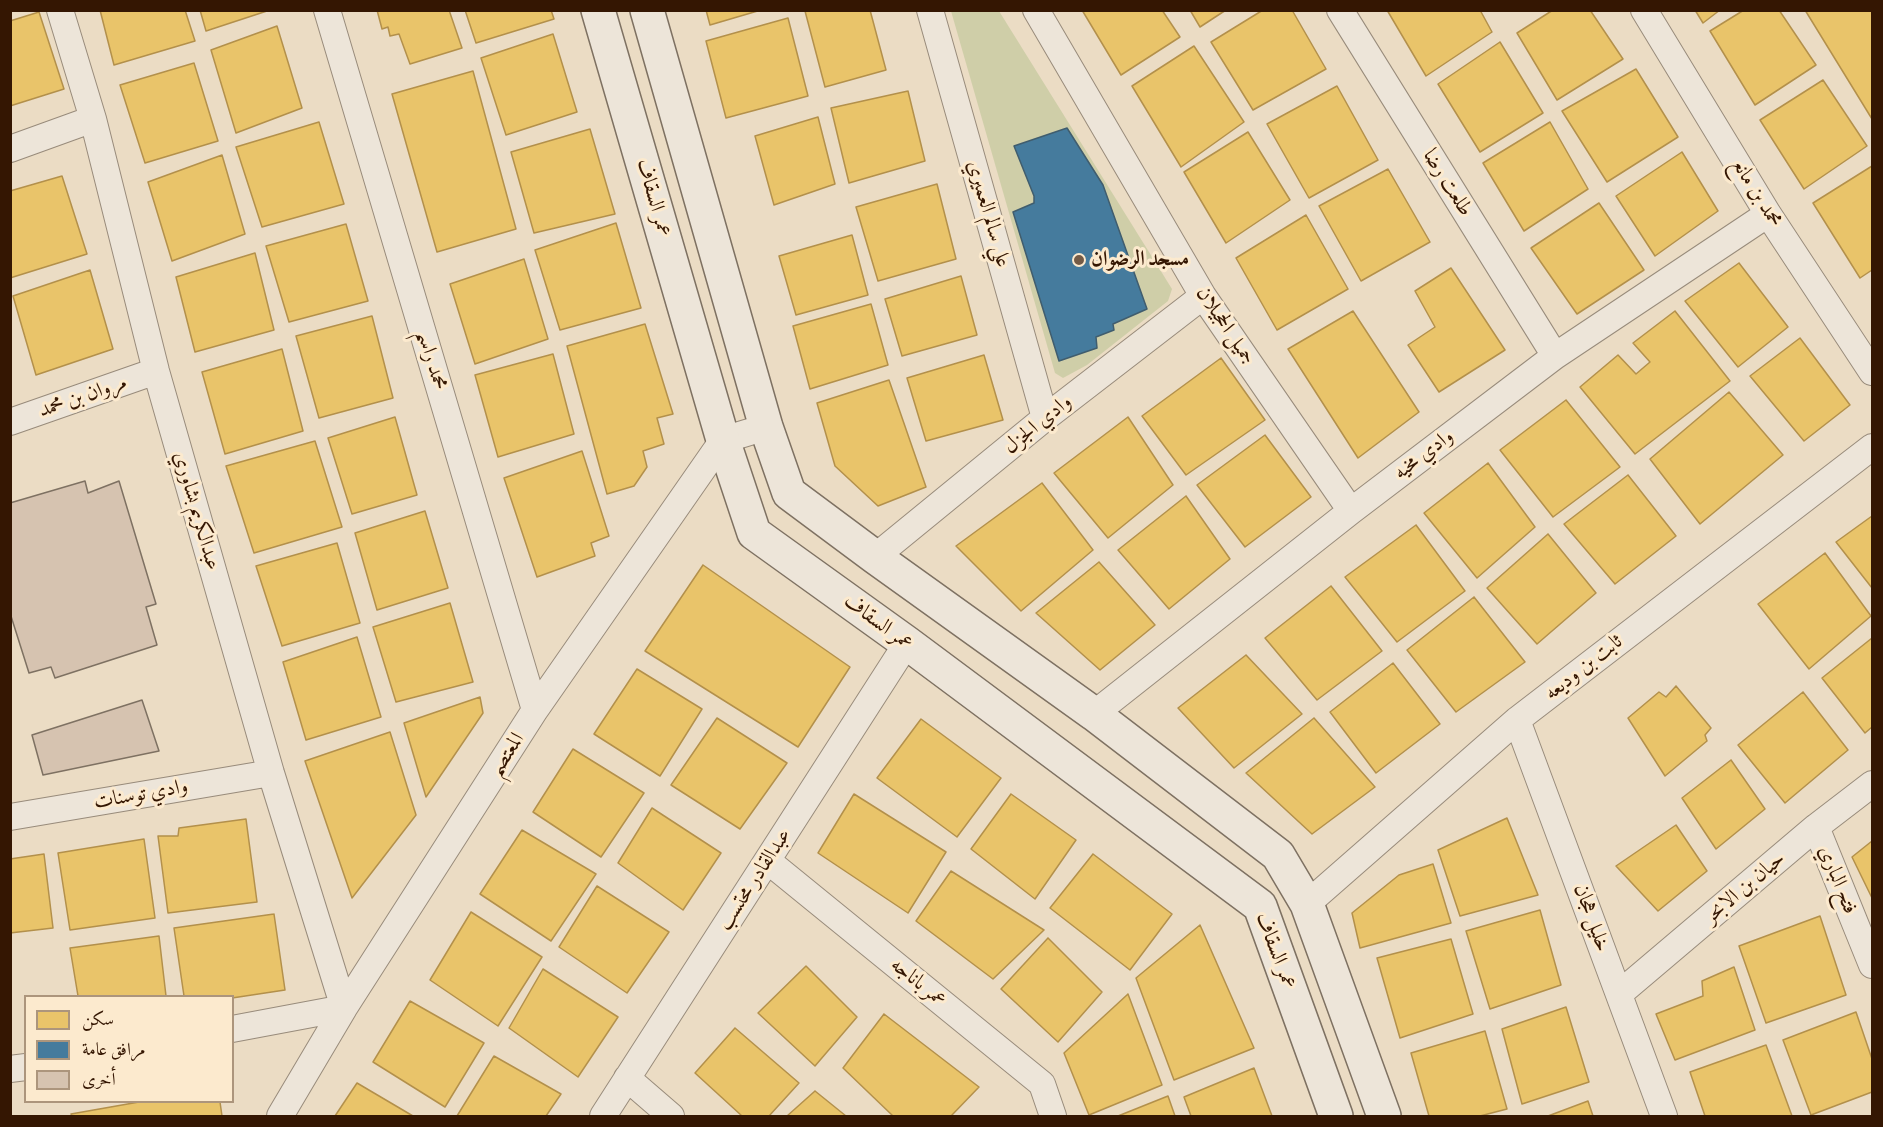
<!DOCTYPE html>
<meta charset="utf-8">
<style>
body{margin:0}
#map{position:relative;width:1883px;height:1127px;overflow:hidden;background:#ebdcc4;font-family:"Libre Bodoni",Amiri,serif}
canvas{display:block}
.frame{position:absolute;inset:0;border:12px solid #341602;pointer-events:none}
.legend{position:absolute;left:24px;top:995px;width:210px;height:108px;box-sizing:border-box;background:#fceace;border:2px solid #ac957c;margin:0;padding:8px 10px;list-style:none;font-size:18px;color:#341602}
.legend li{display:flex;align-items:center;gap:12px;height:30px}
.legend b{width:30px;border:2px solid #ac957c}
</style>
<div id="map">
<canvas width="1883" height="1127"></canvas>
<div class="frame"></div>
<ul class="legend">
<li><b style="height:16px;background:#e9c46a"></b>سكن</li>
<li><b style="height:16px;background:#457b9d"></b>مرافق عامة</li>
<li><b style="height:16px;background:#d6c3b0"></b>أخرى</li>
</ul>
</div>
<script>
const c = document.querySelector('canvas').getContext('2d');
c.lineJoin = 'round';
function fillPath(path, color) {
  c.fillStyle = color;
  c.fill(path, 'evenodd');
}
function shape(rows) {
  const path = new Path2D();
  for (const r of rows) {
    path.moveTo(r[0], r[1]);
    for (let i = 2; i < r.length; i += 2) path.lineTo(r[i], r[i + 1]);
  }
  return path;
}
function stroke(path, color, width, dash) {
  c.strokeStyle = color;
  c.lineWidth = width;
  c.lineCap = dash ? 'butt' : 'round';
  c.setLineDash(dash || []);
  c.stroke(path);
}
function label(font, color, halo, rows, align = 'center') {
  c.font = font + ' "Libre Bodoni",Amiri,serif';
  c.lineWidth = 6;
  c.setLineDash([]);
  c.textBaseline = 'middle';
  c.strokeStyle = halo;
  c.fillStyle = color;
  for (const [text, x, y, turn = 0] of rows) {
    c.save();
    c.translate(x, y);
    c.rotate((+turn || 0) * Math.PI / 180);
    c.textAlign = isNaN(turn) ? turn : align;
    if (halo) c.strokeText(text, 0, 0);
    c.fillText(text, 0, 0);
    c.restore();
  }
}
fillPath(shape([
 [951,11,999,11,1172,289,1168,301,1087,365,1063,378,1055,373]
]), '#cfcea8');
const homes = shape([
 [100,10,185,10,195,41,114,65,100,10],
 [200,10,270,10,206,31,200,10],
 [377,10,449,10,462,48,410,64,399,34,390,36,388,27,382,29,377,10],
 [465,10,551,10,554,19,476,43,465,10],
 [706,10,761,10,710,25,706,10],
 [870,10,886,70,825,87,805,11,870,10],
 [1082,10,1162,10,1180,37,1121,75,1082,10],
 [1190,10,1226,10,1200,27,1190,10],
 [1263,10,1292,10,1326,69,1253,110,1211,42,1263,10],
 [1387,10,1480,10,1492,32,1426,76,1387,10],
 [1553,10,1590,10,1623,59,1557,100,1517,33,1553,10],
 [1695,10,1720,10,1703,23,1695,10],
 [1744,10,1779,10,1816,65,1755,105,1710,31,1744,10],
 [1805,10,1872,10,1872,119,1805,10],
 [39,12,64,89,10,106,10,21,39,12],
 [788,18,808,96,726,118,706,41,788,18],
 [277,26,302,108,236,133,211,50,277,26],
 [553,34,577,112,506,135,481,58,553,34],
 [1500,42,1543,113,1480,152,1438,84,1500,42],
 [1194,46,1244,122,1181,167,1132,86,1194,46],
 [194,63,218,141,145,163,120,85,194,63],
 [1636,69,1678,137,1607,182,1562,111,1636,69],
 [473,71,516,229,437,252,392,94,473,71],
 [1823,80,1867,146,1804,189,1760,120,1823,80],
 [1337,86,1378,160,1309,198,1267,124,1337,86],
 [908,91,925,161,849,183,831,108,908,91],
 [818,117,835,184,774,205,755,136,818,117],
 [319,122,344,204,262,227,236,147,319,122],
 [1550,122,1588,189,1524,231,1483,163,1550,122],
 [590,129,615,214,534,233,511,152,590,129],
 [1248,132,1290,200,1226,243,1184,172,1248,132],
 [1682,152,1718,211,1655,256,1616,196,1682,152],
 [222,155,245,234,172,261,148,182,222,155],
 [1872,166,1872,270,1860,278,1813,203,1872,166],
 [1388,169,1430,242,1361,281,1319,206,1388,169],
 [62,176,87,254,10,278,10,191,62,176],
 [937,184,956,259,878,281,856,207,937,184],
 [1599,203,1644,270,1577,314,1531,248,1599,203],
 [1306,215,1348,289,1277,330,1236,258,1306,215],
 [616,223,641,308,560,330,535,250,616,223],
 [346,224,368,301,289,322,266,246,346,224],
 [852,235,868,295,796,315,779,256,852,235],
 [255,253,274,330,195,352,176,277,255,253],
 [524,259,548,339,475,364,450,284,524,259],
 [1739,263,1788,327,1738,367,1685,301,1739,263],
 [1451,268,1505,350,1439,392,1408,345,1435,327,1415,291,1451,268],
 [90,270,113,349,36,375,13,296,90,270],
 [961,276,977,335,902,356,885,299,961,276],
 [871,304,888,365,810,389,793,326,871,304],
 [1353,311,1419,412,1358,458,1288,349,1353,311],
 [1675,311,1730,381,1635,454,1580,387,1618,355,1636,374,1650,362,1633,343,1675,311],
 [372,316,393,398,319,418,296,336,372,316],
 [645,324,673,414,657,418,664,444,643,451,647,467,634,486,607,494,567,346,645,324],
 [1800,338,1850,405,1804,441,1750,376,1800,338],
 [282,349,303,431,225,454,202,372,282,349],
 [553,354,574,434,498,457,475,375,553,354],
 [984,355,1003,420,926,441,907,378,984,355],
 [1221,358,1265,420,1186,475,1142,416,1221,358],
 [889,380,926,487,878,506,835,466,817,403,889,380],
 [1729,392,1783,455,1700,524,1650,459,1729,392],
 [1566,400,1620,467,1553,517,1500,450,1566,400],
 [395,417,417,495,352,514,328,438,395,417],
 [1128,417,1173,485,1108,538,1054,473,1128,417],
 [1265,435,1311,497,1245,547,1197,485,1265,435],
 [315,441,342,527,254,553,226,466,315,441],
 [582,451,609,536,591,543,595,556,537,577,504,478,582,451],
 [1488,463,1535,527,1477,578,1424,513,1488,463],
 [1628,475,1676,536,1615,584,1564,524,1628,475],
 [1042,483,1093,550,1021,611,956,546,1042,483],
 [1186,496,1230,559,1169,609,1118,550,1186,496],
 [425,511,448,588,377,610,355,533,425,511],
 [1872,516,1872,588,1836,542,1872,516],
 [1416,525,1465,591,1397,642,1345,577,1416,525],
 [1548,534,1596,593,1537,644,1487,588,1548,534],
 [337,543,360,623,282,646,256,566,337,543],
 [1825,553,1871,616,1809,669,1758,604,1825,553],
 [1099,562,1155,625,1100,670,1036,613,1099,562],
 [703,565,850,667,798,747,645,651,703,565],
 [1331,586,1382,651,1317,700,1265,638,1331,586],
 [1474,597,1525,662,1456,712,1407,650,1474,597],
 [450,603,473,682,396,702,373,627,450,603],
 [357,637,381,717,306,740,283,662,357,637],
 [1872,638,1872,727,1865,733,1822,678,1872,638],
 [1246,655,1302,714,1234,768,1178,708,1246,655],
 [1393,663,1440,724,1376,773,1330,712,1393,663],
 [637,669,702,709,660,776,594,734,637,669],
 [1676,686,1711,728,1705,735,1707,741,1665,776,1628,718,1659,692,1666,697,1676,686],
 [1803,692,1848,750,1785,803,1738,745,1803,692],
 [480,697,483,713,426,797,404,723,480,697],
 [717,718,787,763,740,829,671,785,717,718],
 [1314,718,1375,787,1312,834,1246,773,1314,718],
 [921,719,1001,778,957,837,877,778,921,719],
 [390,732,416,815,352,898,305,761,390,732],
 [573,749,644,793,601,857,533,812,573,749],
 [1731,760,1765,809,1716,849,1682,798,1731,760],
 [854,794,946,852,908,913,818,853,854,794],
 [1011,794,1076,840,1035,899,971,849,1011,794],
 [652,808,721,853,683,910,618,863,652,808],
 [1507,818,1538,895,1460,916,1438,850,1507,818],
 [246,819,257,902,168,913,158,836,178,836,179,828,246,819],
 [1676,825,1707,871,1658,911,1616,866,1676,825],
 [522,830,596,874,551,941,480,894,522,830],
 [144,839,155,918,70,930,58,853,144,839],
 [1872,841,1872,898,1852,857,1872,841],
 [44,854,53,928,10,933,10,859,44,854],
 [1093,854,1172,914,1130,970,1050,908,1093,854],
 [1433,864,1451,923,1360,948,1352,913,1399,875,1433,864],
 [951,871,1044,930,993,979,916,921,951,871],
 [597,886,669,932,627,993,559,947,597,886],
 [1540,910,1561,985,1490,1009,1466,931,1540,910],
 [471,912,542,957,498,1026,430,980,471,912],
 [274,914,285,990,232,998,232,996,184,996,174,928,274,914],
 [1820,916,1846,995,1766,1023,1739,946,1820,916],
 [1200,925,1254,1048,1174,1080,1136,978,1200,925],
 [159,936,166,996,78,996,70,948,159,936],
 [1048,938,1102,992,1058,1042,1001,989,1048,938],
 [1451,939,1473,1014,1400,1038,1377,958,1451,939],
 [806,966,857,1017,815,1066,758,1013,806,966],
 [1734,967,1755,1030,1675,1060,1656,1014,1703,996,1702,981,1734,967],
 [543,969,618,1017,578,1077,509,1028,543,969],
 [1128,994,1162,1085,1089,1115,1064,1053,1128,994],
 [410,1001,484,1043,445,1107,373,1062,410,1001],
 [1566,1007,1589,1082,1522,1104,1502,1029,1566,1007],
 [1856,1012,1872,1059,1872,1092,1811,1115,1783,1040,1856,1012],
 [884,1014,979,1087,951,1116,893,1116,843,1068,884,1014],
 [735,1028,799,1083,769,1116,742,1116,695,1073,735,1028],
 [1485,1031,1507,1109,1480,1116,1429,1116,1411,1053,1485,1031],
 [1766,1045,1792,1116,1705,1116,1690,1072,1766,1045],
 [494,1056,561,1094,546,1116,457,1116,494,1056],
 [1254,1068,1272,1116,1191,1116,1184,1097,1254,1068],
 [357,1083,413,1116,335,1116,357,1083],
 [815,1091,846,1116,787,1116,815,1091],
 [1168,1096,1175,1116,1118,1116,1168,1096],
 [1588,1101,1593,1116,1548,1116,1588,1101],
 [139,1102,220,1102,222,1116,72,1116,71,1114,139,1102]
]);
fillPath(homes, '#e9c46a');
stroke(homes, '#b3904b', 1.5);
const public = shape([
 [1067,128,1103,185,1147,309,1113,324,1114,330,1096,337,1097,348,1059,361,1013,212,1034,203,1034,196,1014,146,1067,128]
]);
fillPath(public, '#457b9d');
stroke(public, '#405d6e', 1.5);
const building = shape([
 [85,481,88,493,119,481,156,604,146,607,157,645,55,678,51,667,29,673,10,613,10,503,85,481],
 [142,700,159,751,43,775,32,735,142,700]
]);
fillPath(building, '#d6c3b0');
stroke(building, '#7e7162', 1.5);
const street = shape([
 [60,10,93,119,156,371,271,773,344,1008,232,1029],
 [327,10,535,710],
 [930,10,1045,418],
 [1036,10,1203,296,1351,511],
 [1340,10,1555,356],
 [1644,10,1768,214,1872,372],
 [10,149,93,119],
 [10,422,156,371],
 [875,557,1045,418,1203,296],
 [1094,714,1351,511,1555,356,1768,214],
 [1517,720,1664,1116],
 [10,817,271,773],
 [1816,827,1872,965],
 [768,861,1042,1084,1053,1116],
 [1307,904,1517,720,1872,447],
 [1619,994,1816,827,1872,784],
 [10,1069,26,1067],
 [627,1078,671,1116],
 [280,1116,344,1008,535,710,723,440,766,427],
 [603,1116,907,643]
]);
const secondary = shape([
 [598,10,723,440,754,533,907,643,1260,906,1336,1116],
 [647,10,766,427,789,493,875,557,1094,714,1278,855,1307,904,1384,1116]
]);
stroke(street, '#988b7b', 28);
stroke(secondary, '#7e7162', 36);
stroke(street, '#ede5d9', 26);
stroke(secondary, '#ede5d9', 33);
for (const [x, y, r, color] of [
 [1079,260,6,"#745b46"]
]) {
  const dot = new Path2D();
  dot.arc(x, y, r, 0, 2 * Math.PI);
  c.fillStyle = color;
  c.fill(dot);
  stroke(dot, '#fceace', 2);
}
label('21px', '#341602', '#fceace', [
 ["طلعت رضا",1447,183,58],
 ["محمد بن مانع",1756,193,58],
 ["عمر السقاف",653,198,74],
 ["علي سالم العميري",988,214,74],
 ["جميل الحجيلان",1225,326,56],
 ["محمد راسم",431,360,73],
 ["مروان بن محمد",83,397,-19],
 ["وادي الجزل",1038,425,-39],
 ["وادي مخيه",1424,455,-37],
 ["عبدالكريم بشاوري",196,511,74],
 ["عمر السقاف",878,623,36],
 ["ثابت بن وديعه",1584,668,-38],
 ["المعتصم",507,755,-57],
 ["وادي توسنات",141,795,-10],
 ["عبدالقادر محتسب",755,880,-57],
 ["فتح الباري",1837,880,68],
 ["حيان بن الابحر",1745,888,-40],
 ["خليل هجان",1591,918,70],
 ["عمر السقاف",1275,951,69],
 ["عمر باناجه",918,983,39]
]);
label('bold 21px', '#341602', '#fceace', [
 ["مسجد الرضوان",1091,260]
], 'left');
</script>
